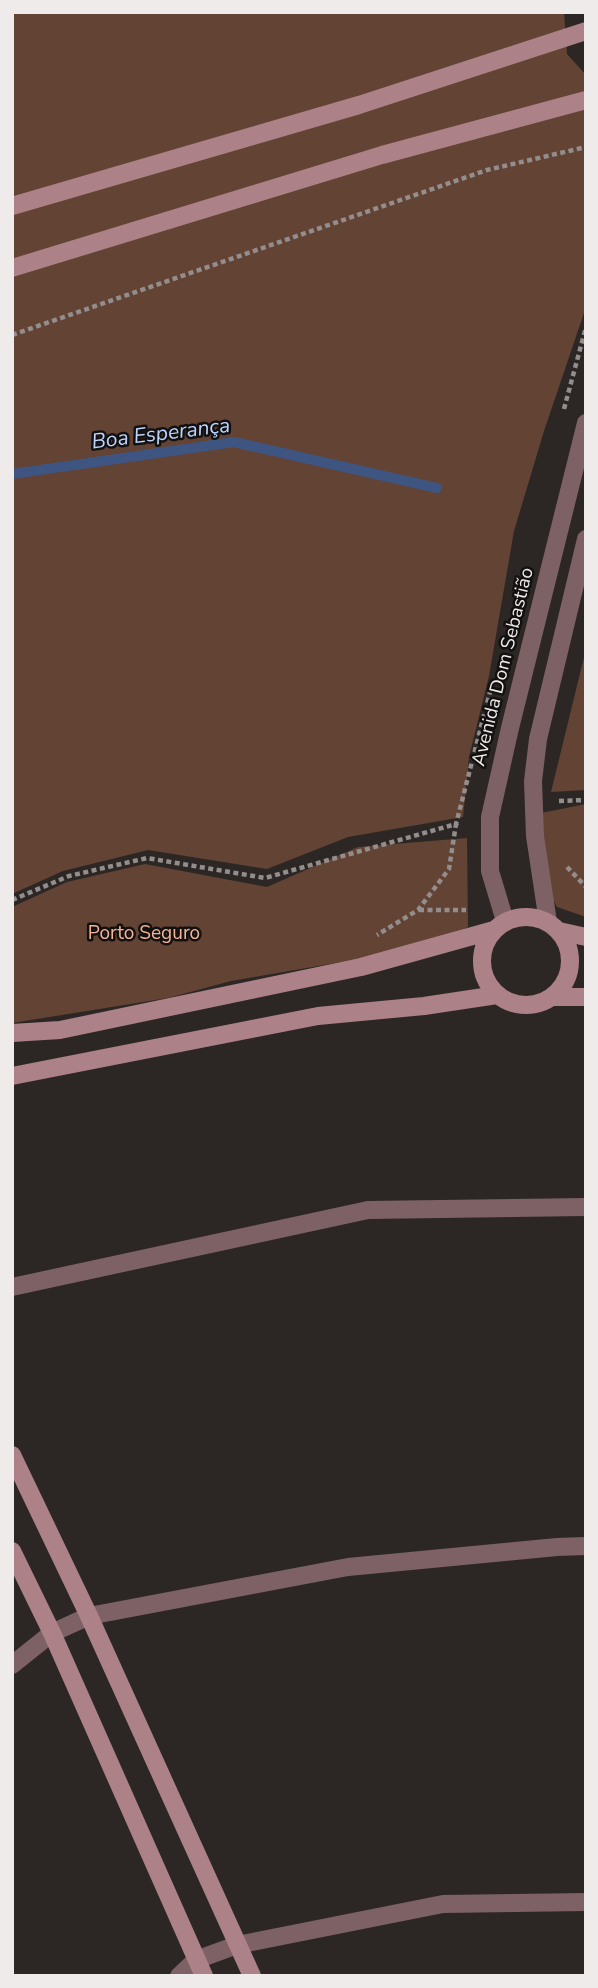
<!DOCTYPE html>
<meta charset="utf-8">
<style>
body{margin:0}
#map{position:relative;width:598px;height:1988px;overflow:hidden;background:#2c2725;font-family:"Nunito Sans",sans-serif}
canvas{display:block}
.frame{position:absolute;inset:0;border:14px solid #efebea;pointer-events:none}
</style>
<div id="map">
<canvas width="598" height="1988"></canvas>
<div class="frame"></div>
</div>
<script>
const c = document.querySelector('canvas').getContext('2d');
c.lineJoin = 'round';
function fillPath(path, color) {
  c.fillStyle = color;
  c.fill(path, 'evenodd');
}
function shape(rows) {
  const path = new Path2D();
  for (const r of rows) {
    if (r.length === 3) {
      path.moveTo(r[0] + r[2], r[1]);
      path.arc(r[0], r[1], r[2], 0, 2 * Math.PI);
      continue;
    }
    path.moveTo(r[0], r[1]);
    for (let i = 2; i < r.length; i += 2) path.lineTo(r[i], r[i + 1]);
  }
  return path;
}
function stroke(path, color, width, dash) {
  c.strokeStyle = color;
  c.lineWidth = width;
  c.lineCap = dash ? 'butt' : 'round';
  c.setLineDash(dash || []);
  c.stroke(path);
}
function label(font, color, halo, rows, align = 'center') {
  c.font = font + ' "Nunito Sans",sans-serif';
  c.lineWidth = 5;
  c.setLineDash([]);
  c.textBaseline = 'middle';
  c.strokeStyle = halo;
  c.fillStyle = color;
  for (const [text, x, y, turn = 0] of rows) {
    c.save();
    c.translate(x, y);
    c.rotate((+turn || 0) * Math.PI / 180);
    c.textAlign = isNaN(turn) ? turn : align;
    if (halo) c.strokeText(text, 0, 0);
    c.fillText(text, 0, 0);
    c.restore();
  }
}
fillPath(shape([
 [12,12,564,12,567,54,586,75,586,307,544,431,514,531,489,676,469,757,463,817,348,837,267,869,148,850,63,871,12,894],
 [586,649,586,790,551,792],
 [586,804,586,917,557,907,545,884,541,813],
 [467,838,468,927,460,931,371,957,231,981,168,998,12,1023,12,907,67,882,145,864,267,887,358,847]
]), '#634334');
stroke(shape([
 [12,474,234,442,437,488]
]), '#3e5582', 10);
stroke(shape([
 [12,335,487,170,586,147],
 [564,409,586,327],
 [559,801,586,800],
 [458,823,456,824,490,692],
 [567,867,586,887],
 [12,900,69,876,147,858,265,878,456,824,449,869,418,910,377,935],
 [419,910,466,910]
]), '#938e8d', 4.5, [5, 3.5]);
stroke(shape([
 [505,921,490,871,490,817,510,728,586,423],
 [548,922,535,836,533,781,538,739,586,539],
 [12,1287,368,1210,586,1207],
 [12,1665,52,1633,89,1616,348,1567,557,1547,586,1546],
 [179,1976,196,1960,237,1945,443,1904,586,1902]
]), '#7d6165', 18);
stroke(shape([
 [12,206,359,105,586,31],
 [12,268,382,155,586,100],
 [526,961,44],
 [559,931,586,937],
 [552,997,586,997],
 [12,1033,60,1030,361,967,494,930],
 [12,1076,318,1016,424,1006,497,995],
 [12,1455,89,1616,252,1976],
 [12,1551,52,1633,204,1976]
]), '#ac8187', 18);
label('19px', '#efebea', '#131110', [
 ["Avenida Dom Sebastião",504,667,-76]
]);
label('19px', '#f5b295', '#131110', [
 ["Porto Seguro",144,934]
]);
label('italic 21px', '#bcd4ff', '#131110', [
 ["Boa Esperança",161,435,-7]
]);
</script>
